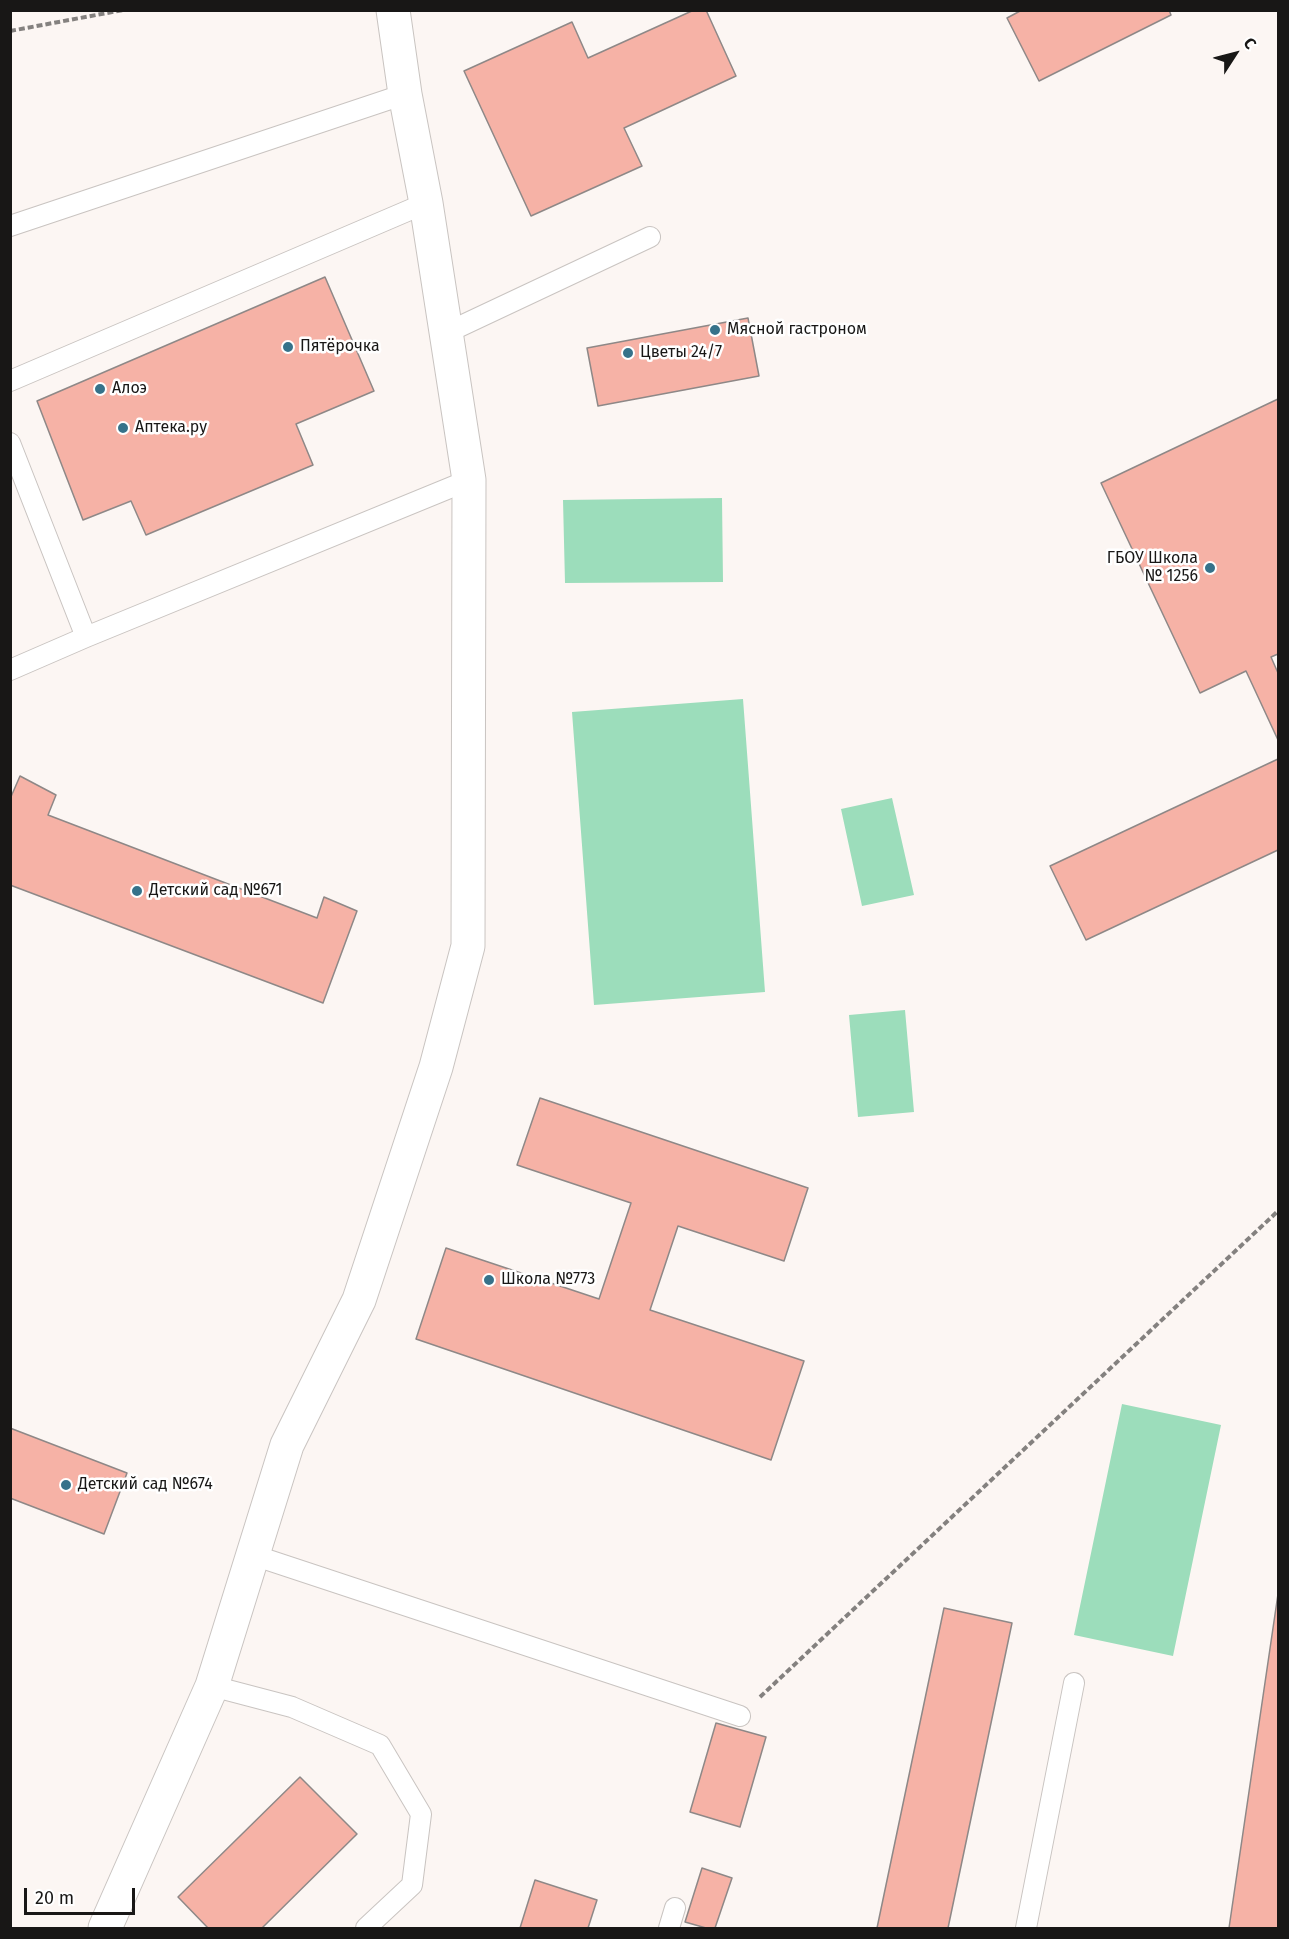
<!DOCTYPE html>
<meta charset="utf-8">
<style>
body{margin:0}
#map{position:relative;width:1289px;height:1939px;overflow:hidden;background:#fcf6f3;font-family:"Fira Sans",sans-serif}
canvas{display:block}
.frame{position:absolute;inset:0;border:12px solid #181716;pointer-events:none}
.north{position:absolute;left:1205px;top:24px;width:60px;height:60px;-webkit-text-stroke:4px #fff;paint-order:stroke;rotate:54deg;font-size:16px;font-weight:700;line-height:24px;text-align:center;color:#181716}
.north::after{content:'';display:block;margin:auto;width:21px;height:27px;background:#181716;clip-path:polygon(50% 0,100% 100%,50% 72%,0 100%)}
.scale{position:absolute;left:24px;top:1888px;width:111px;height:27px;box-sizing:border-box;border:3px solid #181716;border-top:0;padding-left:8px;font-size:18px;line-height:21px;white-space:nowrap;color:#181716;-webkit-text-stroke:4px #fff;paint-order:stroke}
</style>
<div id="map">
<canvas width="1289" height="1939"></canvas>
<div class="frame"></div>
<div class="north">С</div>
<div class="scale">20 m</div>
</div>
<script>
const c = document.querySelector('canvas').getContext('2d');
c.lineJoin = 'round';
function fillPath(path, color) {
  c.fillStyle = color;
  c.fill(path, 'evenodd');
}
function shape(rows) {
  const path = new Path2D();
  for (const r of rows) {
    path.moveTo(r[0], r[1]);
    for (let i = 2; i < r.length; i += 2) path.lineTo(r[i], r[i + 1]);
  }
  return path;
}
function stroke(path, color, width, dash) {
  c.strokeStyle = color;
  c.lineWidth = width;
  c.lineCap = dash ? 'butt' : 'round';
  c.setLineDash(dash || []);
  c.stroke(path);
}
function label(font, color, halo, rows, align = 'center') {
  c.font = font + ' "Fira Sans",sans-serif';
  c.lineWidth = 5;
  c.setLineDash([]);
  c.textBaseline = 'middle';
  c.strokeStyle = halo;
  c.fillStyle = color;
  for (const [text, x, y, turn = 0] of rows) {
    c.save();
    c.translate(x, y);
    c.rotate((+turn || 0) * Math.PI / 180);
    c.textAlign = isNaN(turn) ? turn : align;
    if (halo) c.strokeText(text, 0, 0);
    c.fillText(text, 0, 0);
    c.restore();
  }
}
fillPath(shape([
 [722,498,723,582,565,583,563,500],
 [743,699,765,992,594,1005,572,712],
 [892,798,914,895,862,906,841,809],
 [905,1010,914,1112,858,1117,849,1015],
 [1122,1404,1221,1425,1173,1656,1074,1635]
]), '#9cddbb');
const building = shape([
 [694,10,706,10,736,76,624,128,642,166,531,216,464,71,572,22,588,58,694,10],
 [1022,10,1169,10,1171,15,1039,81,1007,18,1022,10],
 [325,277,374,391,296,424,313,465,146,535,131,501,83,520,37,401,325,277],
 [748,318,759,376,598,406,587,348,748,318],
 [1278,399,1278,654,1271,657,1278,673,1278,740,1246,671,1200,693,1101,483,1278,399],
 [1278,759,1278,850,1086,940,1050,866,1278,759],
 [20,776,56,795,48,815,317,918,324,897,357,911,323,1003,10,885,10,799,20,776],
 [540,1098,808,1188,784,1261,678,1226,650,1310,804,1361,771,1460,416,1339,446,1248,599,1299,631,1203,517,1165,540,1098],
 [10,1428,127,1473,104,1534,10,1498,10,1428],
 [1278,1594,1278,1928,1229,1928,1278,1594],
 [944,1608,1012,1623,948,1928,877,1928,944,1608],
 [716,1723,766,1737,740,1827,690,1812,716,1723],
 [300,1777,357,1834,262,1928,208,1928,178,1897,300,1777],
 [702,1868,732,1878,715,1928,706,1928,685,1922,702,1868],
 [535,1880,597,1900,588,1928,520,1928,535,1880]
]);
fillPath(building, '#f6b2a6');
stroke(building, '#8e8887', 1.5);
const lane = shape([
 [10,226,405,94],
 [446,333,650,237],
 [10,381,426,203],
 [10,443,86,637],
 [10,670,86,637,469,480],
 [253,1555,740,1716],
 [212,1686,292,1707,380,1745,421,1814,412,1885,366,1928],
 [669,1928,675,1908],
 [1026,1928,1074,1683]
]);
const street = shape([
 [105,1928,212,1686,287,1445,359,1300,436,1067,468,946,469,480,426,203,405,94,393,10]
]);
stroke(lane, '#c9c4c1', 22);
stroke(street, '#c9c4c1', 35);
stroke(shape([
 [10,31,123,10],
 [760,1697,1278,1211]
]), '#84817f', 4, [6, 3]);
stroke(lane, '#fff', 20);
stroke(street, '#fff', 33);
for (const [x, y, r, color] of [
 [715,330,6,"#36728a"],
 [288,347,6,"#36728a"],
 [628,353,6,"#36728a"],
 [100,389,6,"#36728a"],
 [123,428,6,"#36728a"],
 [1210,568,6,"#36728a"],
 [137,891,6,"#36728a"],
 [489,1280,6,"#36728a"],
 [66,1485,6,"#36728a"]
]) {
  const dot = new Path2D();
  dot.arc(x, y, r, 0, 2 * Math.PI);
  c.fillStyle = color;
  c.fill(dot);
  stroke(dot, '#fff', 2);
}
label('16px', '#181716', '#fff', [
 ["Мясной гастроном",727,330],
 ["Пятёрочка",300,347],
 ["Цветы 24/7",640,353],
 ["Алоэ",112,389],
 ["Аптека.ру",135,428],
 ["ГБОУ Школа",1198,559,"right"],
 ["№ 1256",1198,577,"right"],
 ["Детский сад №671",149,891],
 ["Школа №773",501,1280],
 ["Детский сад №674",78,1485]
], 'left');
</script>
